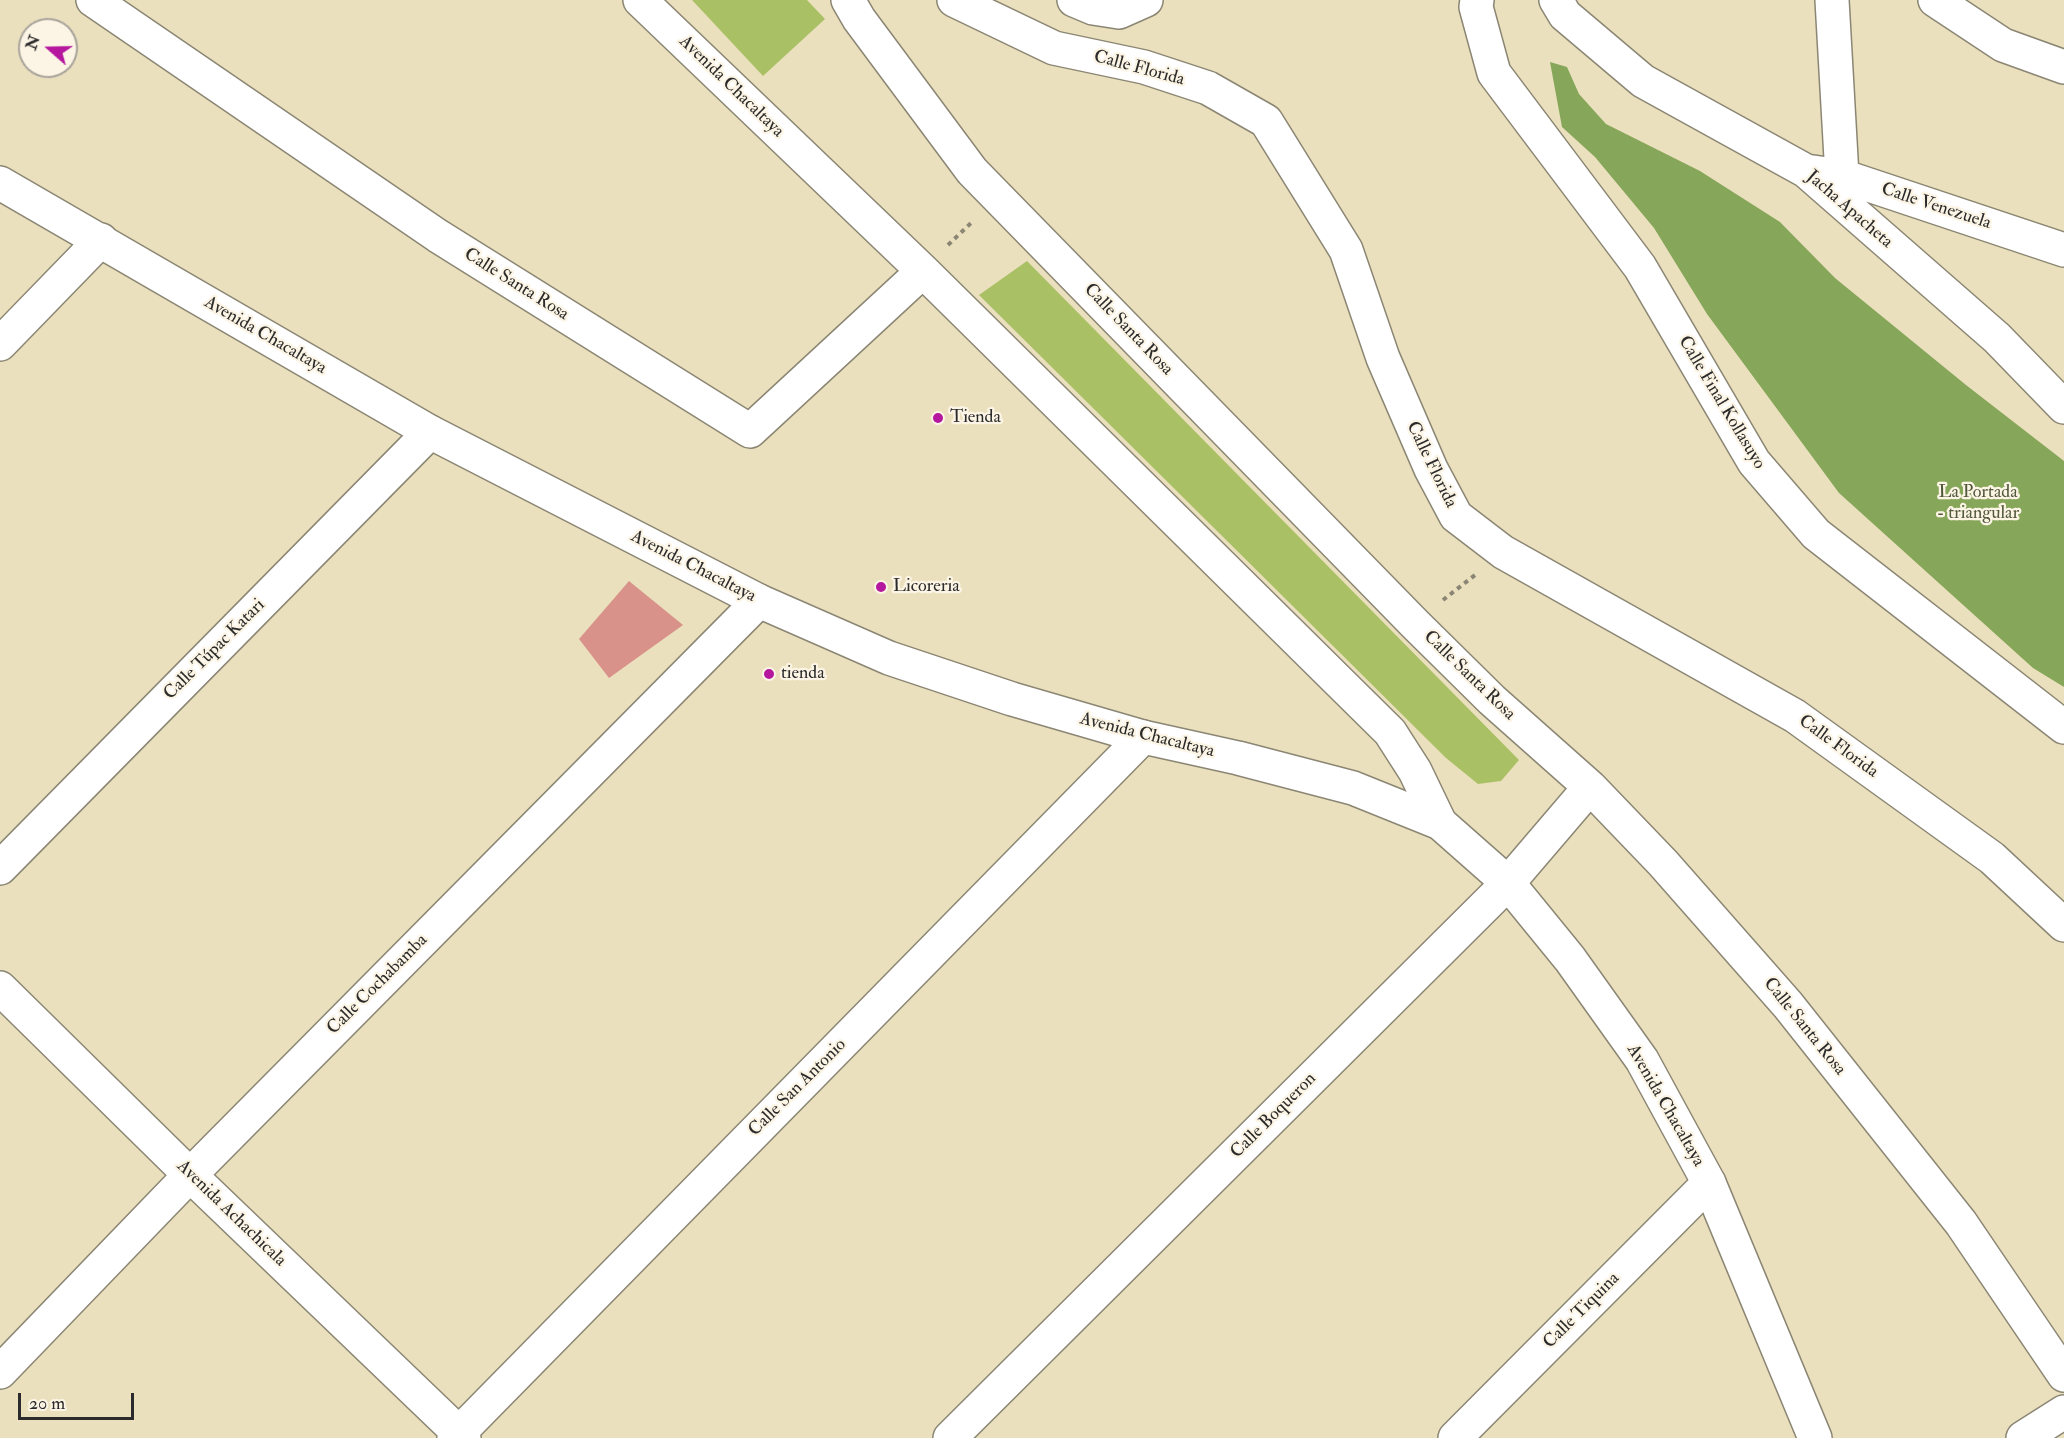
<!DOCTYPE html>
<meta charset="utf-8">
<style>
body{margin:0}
#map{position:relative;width:2064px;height:1438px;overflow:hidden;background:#ebe0bd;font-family:"IM FELL Double Pica",serif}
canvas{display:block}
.north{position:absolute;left:18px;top:18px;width:60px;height:60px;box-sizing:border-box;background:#fcf5e5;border:2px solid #a8a49b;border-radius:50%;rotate:290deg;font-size:16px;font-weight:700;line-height:24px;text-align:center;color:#2b2b2b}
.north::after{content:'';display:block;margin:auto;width:21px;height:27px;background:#b5179e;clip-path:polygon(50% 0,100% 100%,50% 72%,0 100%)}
.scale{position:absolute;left:18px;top:1393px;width:116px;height:27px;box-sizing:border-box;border:3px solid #2b2b2b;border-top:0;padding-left:8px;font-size:18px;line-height:21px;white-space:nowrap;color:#2b2b2b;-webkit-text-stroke:4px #fcf5e5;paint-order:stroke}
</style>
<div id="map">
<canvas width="2064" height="1438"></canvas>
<div class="north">N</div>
<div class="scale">20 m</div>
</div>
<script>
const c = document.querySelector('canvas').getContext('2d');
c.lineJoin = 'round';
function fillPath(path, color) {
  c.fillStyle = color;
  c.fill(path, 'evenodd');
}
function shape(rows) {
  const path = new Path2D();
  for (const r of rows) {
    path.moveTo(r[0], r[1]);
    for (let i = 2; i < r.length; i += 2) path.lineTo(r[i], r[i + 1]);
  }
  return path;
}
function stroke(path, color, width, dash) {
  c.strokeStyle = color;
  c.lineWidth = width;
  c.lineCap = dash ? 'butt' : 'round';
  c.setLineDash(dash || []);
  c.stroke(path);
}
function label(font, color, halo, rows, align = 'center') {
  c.font = font + ' "IM FELL Double Pica",serif';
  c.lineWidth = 4.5;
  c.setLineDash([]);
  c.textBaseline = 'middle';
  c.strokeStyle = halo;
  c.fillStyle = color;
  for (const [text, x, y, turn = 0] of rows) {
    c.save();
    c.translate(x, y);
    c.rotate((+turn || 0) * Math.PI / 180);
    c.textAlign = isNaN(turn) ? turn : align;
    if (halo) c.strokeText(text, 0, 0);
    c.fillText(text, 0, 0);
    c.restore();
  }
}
fillPath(shape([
 [692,0,807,0,825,19,763,76],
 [1027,261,1519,760,1501,781,1478,784,1446,758,979,295]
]), '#a9c065');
fillPath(shape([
 [1550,62,1567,67,1579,94,1606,124,1700,171,1780,222,1835,278,1966,385,2064,461,2064,687,2033,668,1839,493,1707,314,1654,228,1595,157,1562,127]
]), '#86a65a');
fillPath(shape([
 [629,581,683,625,609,678,579,639]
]), '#d89289');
const street = shape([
 [93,0,438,236,750,431,923,271],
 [640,0,923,271,1390,732,1415,771,1440,823],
 [848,0,859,19,972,171,1415,624,1492,700,1590,787,1663,863,1788,1005,1961,1223,2064,1375],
 [954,0,1054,48,1144,67,1208,88,1266,121,1346,250,1383,358,1431,469,1456,516,1503,552,1795,716,1992,858,2064,925],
 [1074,0,1093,8,1119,12,1146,0],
 [1477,0,1476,7,1494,73,1640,267,1754,462,1816,534,2064,727],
 [1556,0,1565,15,1643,81,1806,171,1997,338,2064,407],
 [1832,0,1842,176],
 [1935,0,2003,45,2064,67],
 [1806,171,1842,176,2064,250],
 [0,344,101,240],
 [0,868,430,432],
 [0,988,190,1175,464,1438],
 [0,1372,190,1175,759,601],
 [454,1438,1143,737],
 [950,1438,1508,883,1590,787],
 [1455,1438,1709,1183],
 [2023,1438,2064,1412]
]);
const secondary = shape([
 [0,183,430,432,759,601,889,658,1012,699,1143,737,1238,758,1353,788,1440,823,1508,883,1570,959,1642,1060,1709,1183,1815,1438]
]);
stroke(street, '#8b8674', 36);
stroke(secondary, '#8b8674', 36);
stroke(shape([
 [948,245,971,223],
 [1443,600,1475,575]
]), '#8b8674', 4, [4.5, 4.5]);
stroke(street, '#fff', 33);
stroke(secondary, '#fff', 33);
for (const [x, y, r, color] of [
 [938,418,6,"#b5179e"],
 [881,587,6,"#b5179e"],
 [769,674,6,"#b5179e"]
]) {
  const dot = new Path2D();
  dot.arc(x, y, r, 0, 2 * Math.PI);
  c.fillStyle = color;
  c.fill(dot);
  stroke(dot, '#fcf5e5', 2);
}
label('18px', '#2b2b2b', '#fcf5e5', [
 ["Calle Florida",1139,69,15],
 ["Avenida Chacaltaya",731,87,44],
 ["Calle Venezuela",1936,207,18],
 ["Jacha Apacheta",1849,210,41],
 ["Calle Santa Rosa",516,285,32],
 ["Calle Santa Rosa",1128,330,46],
 ["Avenida Chacaltaya",265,336,30],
 ["Calle Final Kollasuyo",1721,403,59],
 ["Calle Florida",1431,465,64],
 ["Avenida Chacaltaya",693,567,27],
 ["Calle Túpac Katari",215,650,-45],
 ["Calle Santa Rosa",1469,676,44],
 ["Avenida Chacaltaya",1147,736,14],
 ["Calle Florida",1838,747,36],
 ["Calle Cochabamba",378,985,-45],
 ["Calle Santa Rosa",1804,1027,51],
 ["Calle San Antonio",798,1088,-45],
 ["Avenida Chacaltaya",1665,1106,60],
 ["Calle Boqueron",1274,1116,-45],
 ["Avenida Achachicala",231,1214,44],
 ["Calle Tiquina",1582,1311,-45]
]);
label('18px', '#2b2b2b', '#fcf5e5', [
 ["Tienda",950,418],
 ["Licoreria",893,587],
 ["tienda",781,674]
], 'left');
label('18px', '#51583c', '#fcf5e5', [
 ["La Portada",1978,493],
 ["- triangular",1978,514]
]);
</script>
